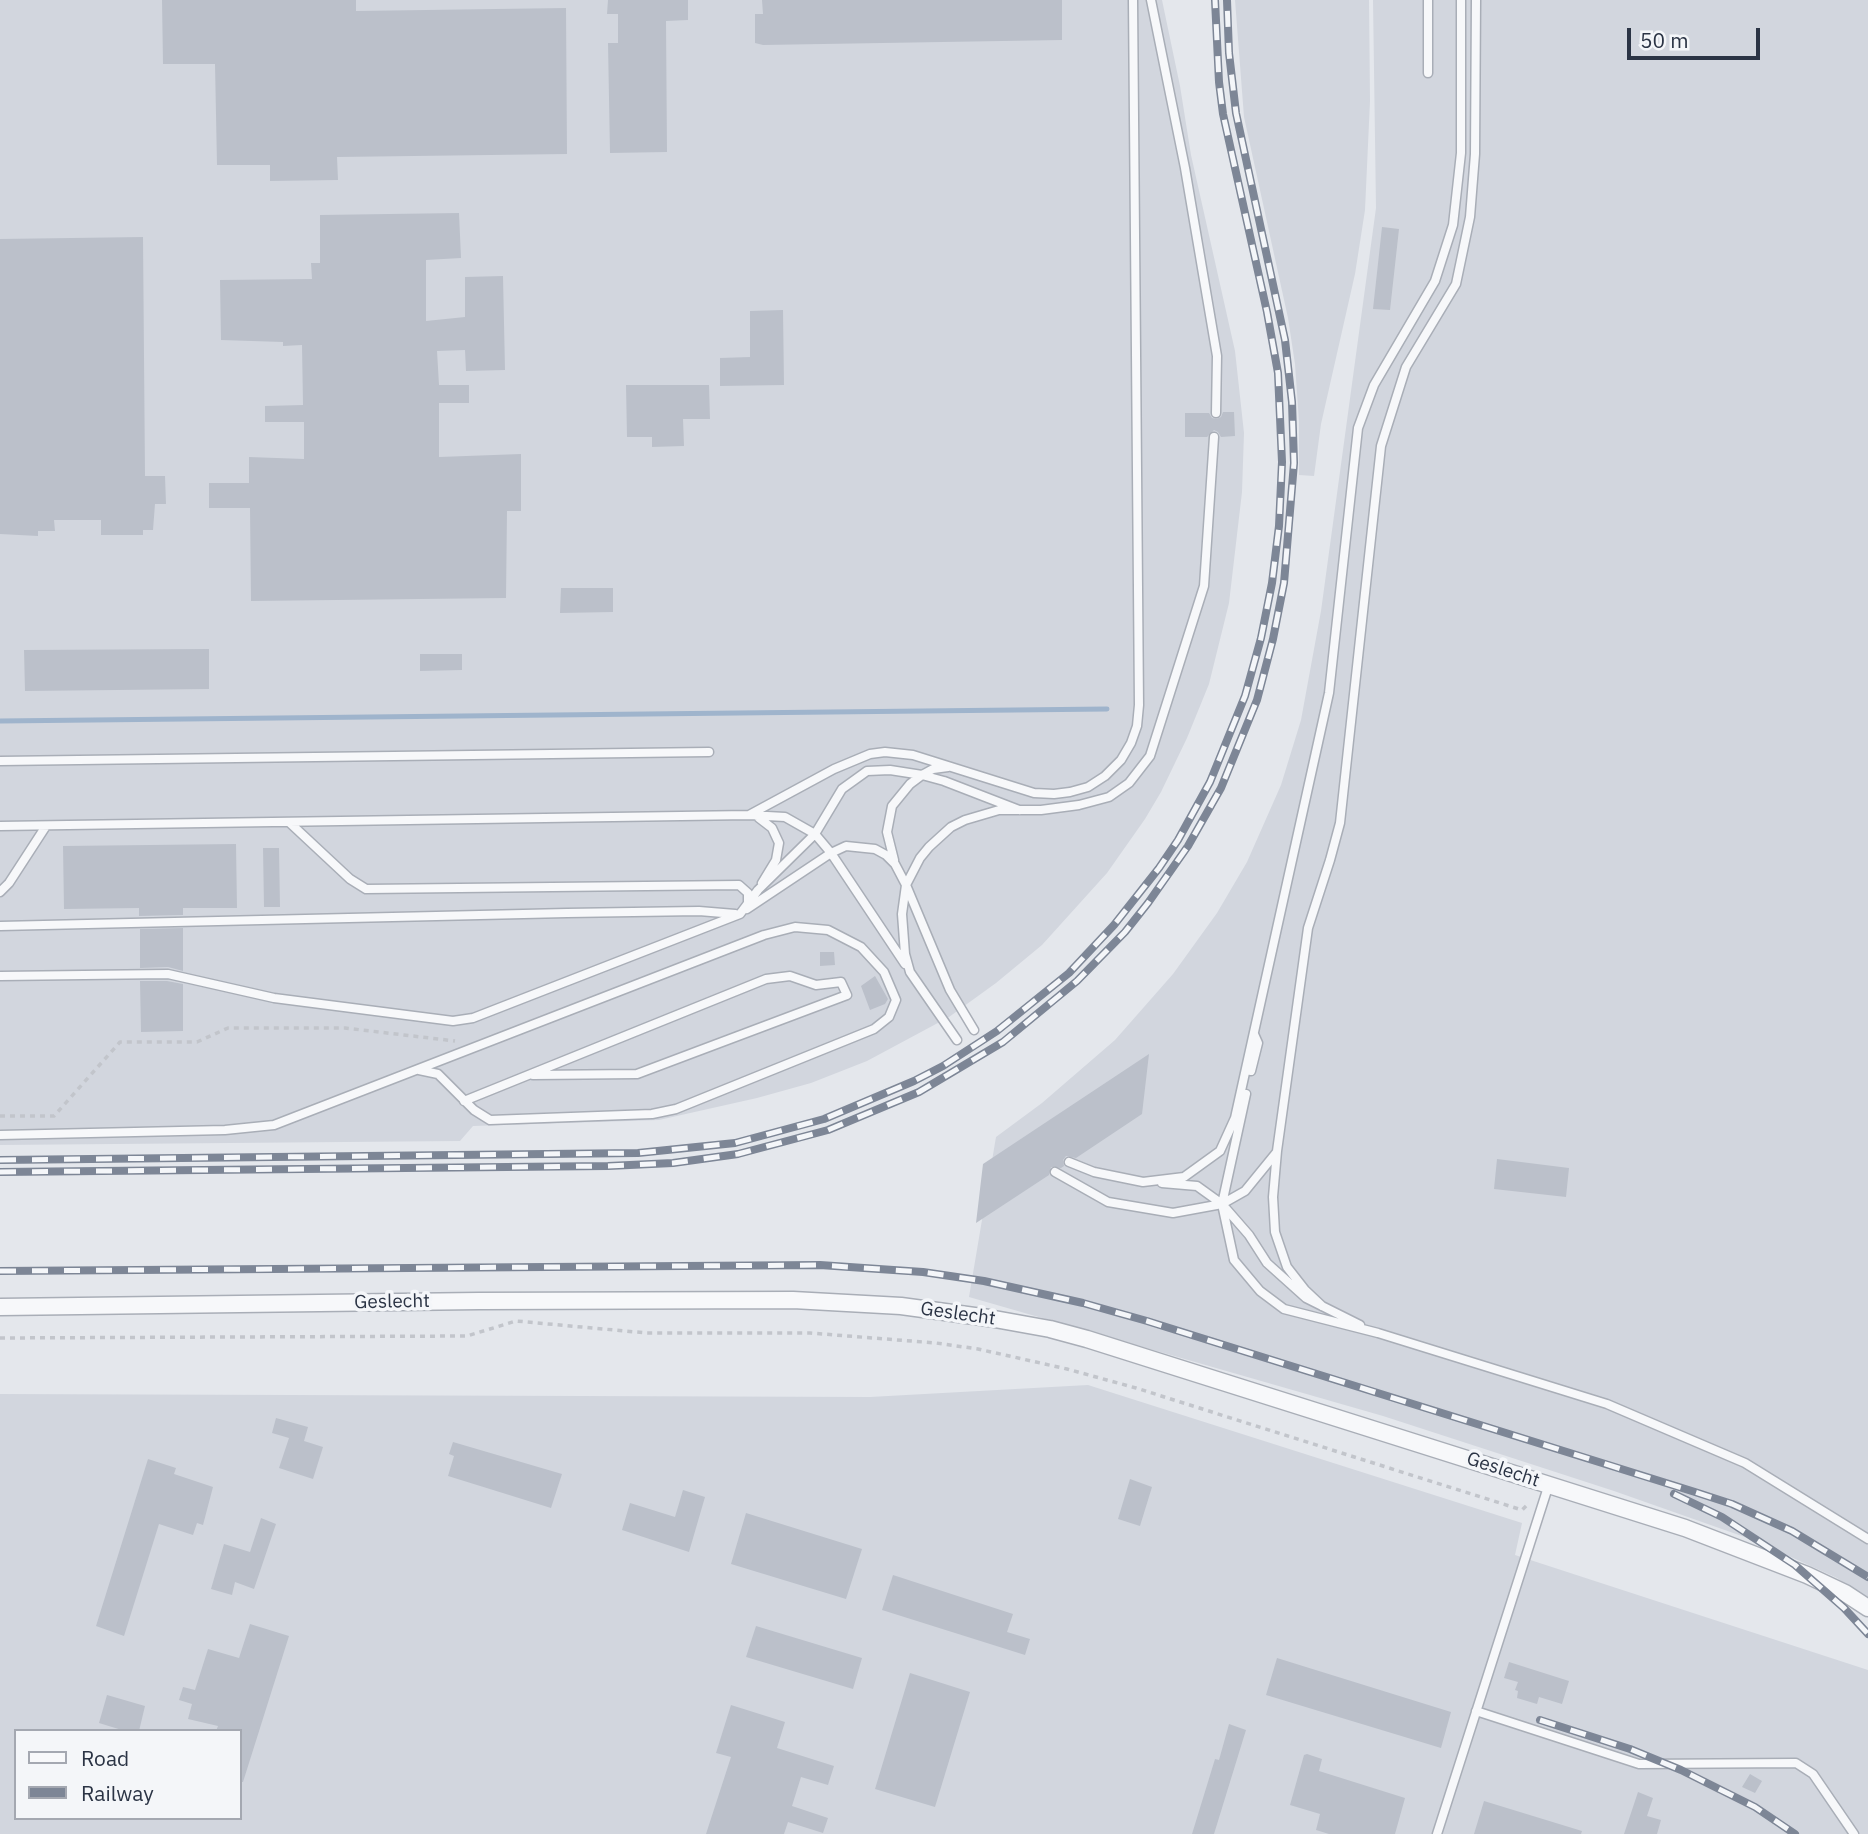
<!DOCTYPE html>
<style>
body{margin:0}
#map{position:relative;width:1868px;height:1834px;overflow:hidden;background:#e4e7ec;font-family:"IBM Plex Sans",sans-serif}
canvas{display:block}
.legend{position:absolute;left:14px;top:1729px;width:228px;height:91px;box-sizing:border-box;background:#f4f6f9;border:2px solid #a4a8b1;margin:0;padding:9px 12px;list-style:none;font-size:21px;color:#2b3445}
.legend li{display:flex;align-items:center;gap:14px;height:35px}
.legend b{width:35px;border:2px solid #a4a8b1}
.scale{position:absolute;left:1627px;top:28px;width:133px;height:32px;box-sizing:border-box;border:4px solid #2b3445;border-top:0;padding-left:9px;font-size:21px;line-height:24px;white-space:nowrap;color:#2b3445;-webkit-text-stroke:5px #f4f6f9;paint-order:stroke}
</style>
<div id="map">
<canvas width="1868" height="1834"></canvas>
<ul class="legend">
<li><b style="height:9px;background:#f7f8fa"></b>Road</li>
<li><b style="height:9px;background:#7d8696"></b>Railway</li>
</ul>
<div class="scale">50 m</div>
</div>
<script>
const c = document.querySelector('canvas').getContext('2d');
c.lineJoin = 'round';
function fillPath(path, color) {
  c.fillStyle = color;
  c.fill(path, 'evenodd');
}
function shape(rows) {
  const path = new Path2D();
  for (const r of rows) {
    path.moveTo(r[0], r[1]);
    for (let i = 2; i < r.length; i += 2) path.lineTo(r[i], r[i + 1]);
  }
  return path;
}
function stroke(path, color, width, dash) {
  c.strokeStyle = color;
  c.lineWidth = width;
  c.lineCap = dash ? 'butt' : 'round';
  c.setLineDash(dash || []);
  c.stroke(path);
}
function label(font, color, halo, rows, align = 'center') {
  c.font = font + ' "IBM Plex Sans",sans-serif';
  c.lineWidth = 7;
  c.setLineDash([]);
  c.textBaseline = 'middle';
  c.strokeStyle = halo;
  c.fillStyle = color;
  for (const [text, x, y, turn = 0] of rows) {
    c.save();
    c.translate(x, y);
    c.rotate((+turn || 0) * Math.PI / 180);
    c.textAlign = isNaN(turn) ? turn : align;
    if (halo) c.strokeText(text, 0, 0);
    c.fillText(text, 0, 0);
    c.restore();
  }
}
fillPath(shape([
 [0,0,1162,0,1180,86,1191,155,1235,351,1244,433,1242,492,1229,603,1209,684,1187,738,1161,792,1145,819,1107,873,1042,945,996,983,949,1017,867,1061,811,1083,757,1098,659,1120,473,1126,460,1141,0,1145],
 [1235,0,1369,0,1370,101,1365,210,1355,274,1321,424,1314,476,1299,475,1299,422,1295,364,1288,318,1244,117],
 [1373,0,1868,0,1868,1600,1837,1578,1756,1541,1614,1491,1383,1416,969,1297,996,1137,1042,1103,1115,1040,1173,974,1217,913,1247,862,1281,785,1301,720,1321,611,1376,208],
 [1088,1385,1522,1523,1515,1555,1868,1670,1868,1834,0,1834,0,1394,870,1397],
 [16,1731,240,1731,240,1818,16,1818]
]), '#d2d6de');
stroke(shape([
 [0,721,1107,709]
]), '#9fb4cc', 5);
fillPath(shape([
 [162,0,356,0,356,11,566,8,567,154,337,157,338,180,270,181,270,165,217,165,215,64,163,64],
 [608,0,688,0,688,20,666,21,667,152,610,153,608,43,618,43,618,14,607,14],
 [762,0,1062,0,1062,40,763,45,755,43,755,14,763,14],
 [459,213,461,258,426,260,426,321,465,317,465,277,503,276,505,370,466,371,465,350,437,351,439,385,469,385,469,403,439,403,439,457,521,454,521,511,507,511,506,598,251,601,250,508,209,508,209,483,249,483,249,457,304,459,304,422,265,422,265,406,303,405,302,345,283,346,283,342,221,340,220,280,312,279,311,263,320,263,320,215],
 [1382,227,1399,229,1390,310,1373,309],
 [143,237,145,476,165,476,166,504,155,504,153,530,143,530,143,535,101,535,101,520,54,520,55,531,38,531,38,536,0,534,0,239],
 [783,310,784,385,720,386,720,358,750,357,750,311],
 [626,385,709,385,710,419,683,419,684,446,652,447,652,437,627,437],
 [1223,412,1234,412,1235,436,1221,437,1218,432,1214,430,1207,437,1185,437,1185,413,1209,413,1212,418,1217,419,1221,417],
 [561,588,613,588,613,612,560,613],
 [209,649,209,689,25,691,24,650],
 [420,654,462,654,462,670,420,671],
 [236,844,237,908,183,908,183,915,139,916,139,908,64,909,63,846],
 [263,848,279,848,280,907,264,907],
 [183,928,183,971,168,967,140,968,140,929],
 [820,952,834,952,835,965,820,966],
 [875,976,888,999,885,1004,870,1010,861,986],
 [140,981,167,981,183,984,183,1031,141,1032],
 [1149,1054,1142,1114,1076,1158,1066,1156,1063,1160,1064,1166,1061,1168,1051,1167,1049,1175,976,1223,983,1164],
 [1497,1159,1569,1168,1566,1197,1494,1189],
 [276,1418,308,1427,304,1441,323,1447,313,1479,279,1468,289,1438,272,1433],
 [453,1442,562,1474,551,1508,448,1476,454,1456,449,1454],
 [148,1459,176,1468,174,1474,213,1487,203,1525,197,1523,193,1535,159,1524,124,1636,96,1626],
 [1130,1479,1152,1487,1140,1526,1118,1519],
 [683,1490,705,1497,689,1552,622,1530,630,1503,675,1517],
 [746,1513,862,1549,846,1599,731,1564],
 [261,1518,276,1524,254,1589,235,1582,232,1595,211,1589,224,1544,250,1552],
 [893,1575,1013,1614,1007,1632,1030,1639,1025,1655,882,1610],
 [250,1624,289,1636,243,1782,240,1782,240,1731,216,1731,218,1726,188,1719,192,1704,179,1700,183,1687,195,1690,208,1649,239,1658],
 [756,1626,862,1658,853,1689,746,1657],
 [1277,1658,1451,1712,1441,1748,1266,1695],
 [1509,1662,1569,1681,1562,1704,1539,1697,1537,1704,1517,1698,1518,1691,1515,1690,1518,1682,1504,1678],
 [910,1673,970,1692,935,1807,875,1789],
 [107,1695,145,1706,139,1731,125,1731,99,1723],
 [731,1705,785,1722,777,1748,834,1766,828,1785,801,1777,792,1806,828,1818,823,1833,788,1822,784,1834,706,1834,731,1757,716,1753],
 [1229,1724,1246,1730,1214,1834,1192,1834,1215,1759,1219,1760],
 [1307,1754,1322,1759,1319,1771,1405,1798,1395,1834,1329,1834,1316,1830,1320,1814,1290,1805,1304,1755],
 [1750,1774,1762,1781,1755,1793,1742,1787],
 [1638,1792,1653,1798,1647,1816,1661,1820,1657,1834,1624,1834],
 [1484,1801,1582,1831,1581,1834,1474,1834]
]), '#bbc0ca');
const lane = shape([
 [1151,0,1185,168,1217,356,1216,413],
 [1428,0,1428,73],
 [0,761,709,752],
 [749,815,785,817,815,834,831,853,905,964],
 [759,818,772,828,779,843,776,860,762,883],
 [290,823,350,879,366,889,739,885,748,893,748,904],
 [0,826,749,815,834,769,870,754,885,752,913,755,1034,793,1054,794,1070,792,1088,787,1105,776,1121,760,1131,743,1137,726,1139,705,1133,0],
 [894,860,887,832,892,806,910,784,922,775,933,769,948,767],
 [0,892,9,883,46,826],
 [747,909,831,853,846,846,875,849,886,855,895,864,906,885,950,990,974,1030],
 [0,926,567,913,699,911,735,914],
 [0,976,168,974,274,998,453,1021,473,1018,740,914,758,890,815,834,842,789,867,771,890,770,922,775,944,781,1019,810],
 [957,1040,910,972,905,954,902,914,906,885,920,858,929,847,951,827,965,820,999,810,1041,810,1079,805,1109,797,1129,783,1150,756,1204,586,1214,437],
 [1251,1071,1258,1043,1254,1034],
 [1246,1094,1222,1204,1234,1260,1260,1291,1284,1309,1378,1333,1607,1404,1745,1463,1868,1539],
 [464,1101,766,979,790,976,816,985,841,982,847,995,637,1074,533,1075],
 [0,1135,225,1130,274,1125,764,935,795,927,828,930,861,947,884,972,896,1000,889,1017,874,1029,676,1109,652,1114,490,1120,474,1110,438,1074,419,1070],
 [1069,1162,1094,1172,1143,1182,1184,1177,1220,1151,1235,1118,1329,693,1358,428,1374,385,1435,281,1453,225,1461,153,1461,0],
 [1055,1172,1108,1202,1173,1213,1222,1204,1245,1191,1276,1153],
 [1162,1183,1197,1186,1222,1204,1249,1235,1267,1263,1306,1298,1360,1325],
 [1322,1306,1305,1290,1287,1267,1275,1232,1273,1197,1277,1151,1308,928,1330,860,1340,823,1381,446,1406,367,1456,284,1470,217,1475,154,1476,0],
 [1476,1711,1639,1764,1796,1763,1813,1774,1854,1834],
 [1437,1834,1549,1484]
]);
const street = shape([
 [0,1307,479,1301,793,1300,901,1306,989,1318,1050,1329,1087,1339,1685,1528,1807,1575,1845,1593,1868,1608]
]);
stroke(lane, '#a9aeb7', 11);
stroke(street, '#a9aeb7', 19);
stroke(shape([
 [0,1116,54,1116,120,1042,197,1042,228,1028,345,1028,455,1041],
 [0,1338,467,1336,516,1321,647,1333,810,1333,936,1343,978,1349,1067,1369,1136,1388,1522,1510,1529,1503]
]), '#c2c5cb', 3.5, [5, 5]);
stroke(lane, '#f7f8fa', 8);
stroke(street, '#f7f8fa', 16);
const rail = shape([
 [0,1160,638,1153,735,1143,824,1119,914,1081,943,1066,997,1031,1069,973,1114,925,1159,868,1178,840,1210,782,1245,696,1261,638,1272,583,1279,526,1282,462,1278,373,1267,312,1223,114,1219,82,1215,0],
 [0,1172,608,1166,673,1163,738,1154,828,1130,919,1092,1003,1042,1077,981,1125,932,1148,903,1188,846,1221,788,1257,700,1273,639,1284,583,1294,463,1292,402,1285,340,1236,113,1229,53,1227,0],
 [0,1271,820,1265,923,1272,984,1281,1083,1303,1147,1321,1695,1492,1732,1504,1792,1531,1868,1577],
 [1674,1494,1722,1517,1795,1565,1844,1608,1868,1634],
 [1540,1720,1630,1749,1681,1770,1755,1807,1795,1834]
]);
stroke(rail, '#7d8696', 8);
stroke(rail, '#f4f6f9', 5, [16]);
label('19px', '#2b3445', '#f4f6f9', [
 ["Geslecht",392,1302,-1],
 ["Geslecht",958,1314,8],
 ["Geslecht",1503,1470,18]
]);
</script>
